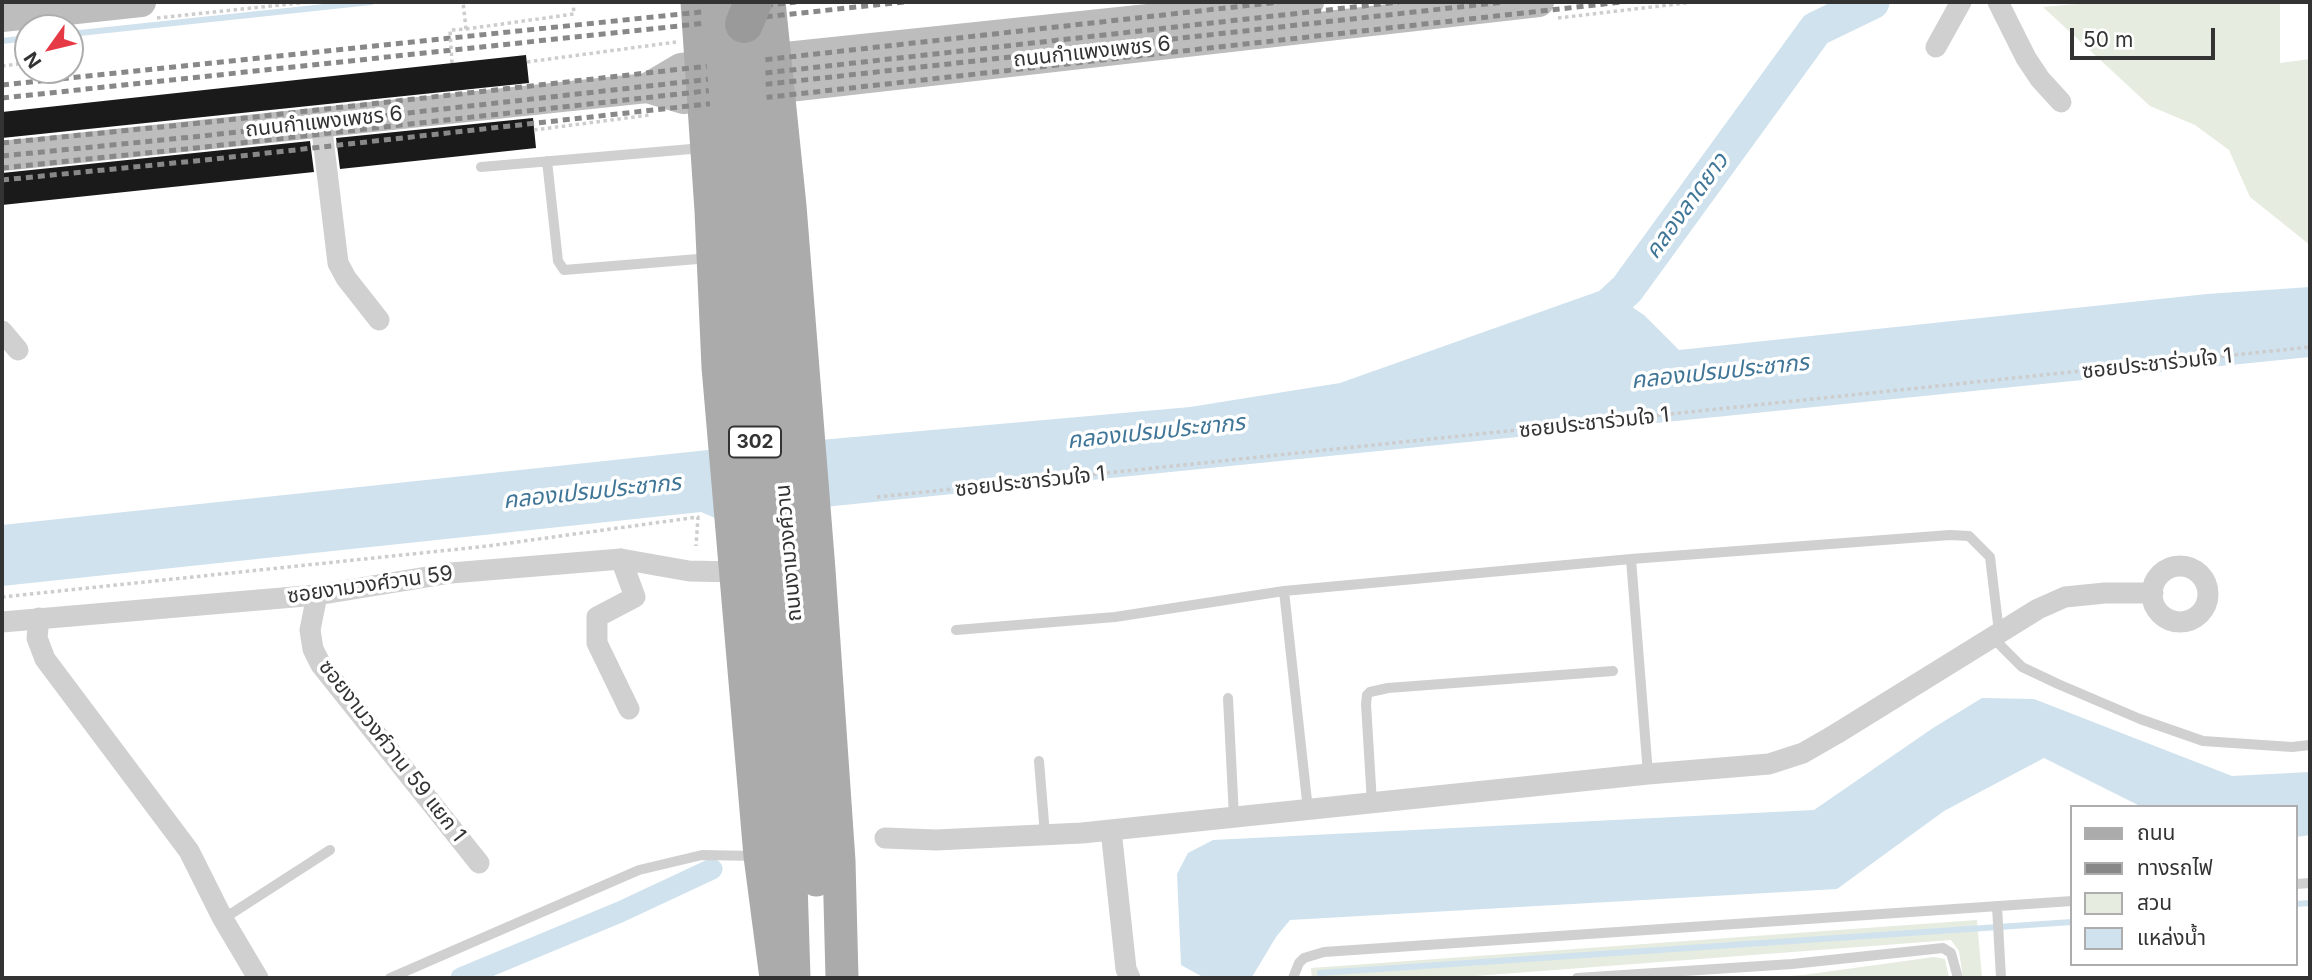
<!DOCTYPE html>
<meta charset="utf-8">
<style>
body{margin:0}
#map{position:relative;width:2312px;height:980px;overflow:hidden;background:#fff;font-family:Inter,"Noto Sans Thai",sans-serif}
canvas{display:block}
.frame{position:absolute;inset:0;border:4px solid #333;pointer-events:none}
.legend{position:absolute;left:2070px;top:805px;width:228px;height:161px;box-sizing:border-box;background:#fff;border:2px solid #adadad;margin:0;padding:9px 12px;list-style:none;font-size:21px;color:#333}
.legend li{display:flex;align-items:center;gap:14px;height:35px}
.legend b{width:35px;border:2px solid #adadad}
.north{position:absolute;left:14px;top:14px;width:70px;height:70px;box-sizing:border-box;background:#fff;border:2px solid #adadad;border-radius:50%;rotate:236deg;font-size:19px;font-weight:700;line-height:28px;text-align:center;color:#333}
.north::after{content:'';display:block;margin:auto;width:24px;height:32px;background:#e63946;clip-path:polygon(50% 0,100% 100%,50% 72%,0 100%)}
.scale{position:absolute;left:2070px;top:28px;width:145px;height:32px;box-sizing:border-box;border:4px solid #333;border-top:0;padding-left:9px;font-size:21px;line-height:24px;white-space:nowrap;color:#333;-webkit-text-stroke:5px #fff;paint-order:stroke}
</style>
<div id="map">
<canvas width="2312" height="980"></canvas>
<div class="frame"></div>
<ul class="legend">
<li><b style="height:9px;background:#ababab"></b>ถนน</li>
<li><b style="height:9px;background:#888"></b>ทางรถไฟ</li>
<li><b style="height:19px;background:#e6ecdf"></b>สวน</li>
<li><b style="height:19px;background:#cfe2ee"></b>แหล่งน้ำ</li>
</ul>
<div class="north">N</div>
<div class="scale">50 m</div>
</div>
<script>
const c = document.querySelector('canvas').getContext('2d');
c.lineJoin = 'round';
function fillPath(path, color) {
  c.fillStyle = color;
  c.fill(path, 'evenodd');
}
function shape(rows) {
  const path = new Path2D();
  for (const r of rows) {
    if (r.length === 3) {
      path.moveTo(r[0] + r[2], r[1]);
      path.arc(r[0], r[1], r[2], 0, 2 * Math.PI);
      continue;
    }
    path.moveTo(r[0], r[1]);
    for (let i = 2; i < r.length; i += 2) path.lineTo(r[i], r[i + 1]);
  }
  return path;
}
function stroke(path, color, width, dash) {
  c.strokeStyle = color;
  c.lineWidth = width;
  c.lineCap = dash ? 'butt' : 'round';
  c.setLineDash(dash || []);
  c.stroke(path);
}
function label(font, color, halo, rows, align = 'center') {
  c.font = font + ' Inter,"Noto Sans Thai",sans-serif';
  c.lineWidth = 7;
  c.setLineDash([]);
  c.textBaseline = 'middle';
  c.strokeStyle = halo;
  c.fillStyle = color;
  for (const [text, x, y, turn = 0] of rows) {
    c.save();
    c.translate(x, y);
    c.rotate((+turn || 0) * Math.PI / 180);
    c.textAlign = isNaN(turn) ? turn : align;
    if (halo) c.strokeText(text, 0, 0);
    c.fillText(text, 0, 0);
    c.restore();
  }
}
fillPath(shape([
 [2099,2,2280,2,2280,63,2310,59,2310,245,2250,197,2229,150,2195,125,2150,106,2043,7],
 [1977,920,1982,978,1963,978,1959,951,1951,940,1449,978,1312,978,1311,968],
 [1934,957,1945,959,1949,978,1762,978,1803,975]
]), '#e6ecdf');
fillPath(shape([
 [2310,287,2310,357,715,518,701,512,2,586,2,525,708,450,1190,407,1340,383,1605,289,1644,315,1679,350,2207,294],
 [1982,698,2034,699,2232,776,2310,772,2310,835,2296,837,2296,807,2142,807,2044,758,1944,811,1837,889,1290,920,1276,937,1252,977,1224,978,1201,976,1181,965,1177,874,1188,853,1213,840,1814,810,1933,728]
]), '#cfe2ee');
stroke(shape([
 [70,34,371,2],
 [2,41,28,38],
 [2296,904,2310,903],
 [1320,973,2072,922]
]), '#cfe2ee', 6);
stroke(shape([
 [461,978,620,912,712,869]
]), '#cfe2ee', 21);
stroke(shape([
 [1582,328,1597,317,1627,289,1816,29,1872,2]
]), '#cfe2ee', 35);
fillPath(shape([
 [526,55,529,83,2,138,2,112],
 [533,118,536,148,340,169,336,138],
 [310,141,314,172,2,205,2,173]
]), '#1a1a1a');
stroke(shape([
 [157,18,309,2],
 [1558,18,1694,2],
 [466,29,574,14,573,2],
 [527,62,676,42],
 [2,66,26,63,23,37],
 [534,130,650,115],
 [877,497,2310,347],
 [2,597,488,546,698,517,696,546]
]), '#cdcdcd', 3.5, [3.5, 3.5]);
stroke(shape([
 [547,161,558,261,564,270,710,258],
 [481,167,703,148],
 [1631,559,1648,774],
 [956,630,1115,617,1284,591],
 [1992,637,2022,667,2058,684,2140,719,2203,741,2292,747,2310,745],
 [1228,698,1234,817],
 [1039,761,1045,835],
 [1372,803,1366,704,1367,695,1370,692,1388,688,1613,671],
 [1308,810,1284,591,1631,559,1950,535,1969,536,1990,557,1999,632],
 [2296,884,2310,883],
 [1997,906,2001,978],
 [223,919,330,850],
 [390,978,639,870,702,855,757,856],
 [1293,978,1299,963,1304,958,1324,952,2072,901],
 [1577,978,1792,964,1943,948,1951,953,1958,978]
]), '#d0d0d0', 10);
stroke(shape([
 [1998,2,2026,58,2040,79,2061,102],
 [1936,47,1961,2],
 [321,122,338,263,346,278,379,320],
 [2,331,18,350],
 [621,559,635,597,597,617,597,643,629,709],
 [2180,594,28],
 [317,595,310,630,313,649,321,665,479,863],
 [39,618,37,638,45,659,189,851,223,919,258,978],
 [2,622,317,595,451,573,621,559,689,571,737,572],
 [1111,830,1126,969,1130,978],
 [885,838,936,840,1082,833,1648,774,1769,764,1803,753,1836,734,2038,609,2065,597,2105,593,2153,593]
]), '#d0d0d0', 21);
stroke(shape([
 [2,17,141,2],
 [647,88,681,68,1309,2],
 [2,156,647,88,683,99,1539,2]
]), '#bdbdbd', 30);
stroke(shape([
 [697,2,711,211,718,367,760,856,776,978],
 [769,2,790,206,819,570,839,861,842,978],
 [791,882,794,978]
]), '#ababab', 33);
stroke(shape([
 [2,85,796,2],
 [2,98,904,2],
 [2,143,201,123,1279,2],
 [2,156,202,136,1399,2],
 [2,168,204,147,1504,2],
 [2,180,205,160,1622,2]
]), '#888', 5, [7, 5]);
stroke(shape([
 [452,63,450,30,466,29,463,2]
]), '#cdcdcd', 3.5, [3.5, 3.5]);
stroke(shape([
 [718,2,791,882],
 [742,2,816,880]
]), '#ababab', 33);
stroke(shape([
 [744,24,753,2]
]), '#9a9a9a', 38);
for (const [x, y, w] of [
 [755,442,52]
]) {
  const box = new Path2D();
  box.roundRect(x - w / 2, y - 15.5, w, 31, 5);
  c.fillStyle = '#fff';
  c.fill(box);
  stroke(box, '#333', 2);
}
label('bold 19px', '#333', null, [
 ["302",755,442]
]);
label('21px', '#333', '#fff', [
 ["ถนนกำแพงเพชร 6",1092,52,-6],
 ["ถนนกำแพงเพชร 6",324,122,-6],
 ["ซอยประชาร่วมใจ 1",2157,364,-6],
 ["ซอยประชาร่วมใจ 1",1594,423,-6],
 ["ซอยประชาร่วมใจ 1",1030,482,-6],
 ["ถนนงามวงศ์วาน",789,553,-95],
 ["ซอยงามวงศ์วาน 59",370,585,-8],
 ["ซอยงามวงศ์วาน 59 แยก 1",392,751,52]
]);
label('italic 23px', '#3f7597', '#fff', [
 ["คลองลาดยาว",1687,206,-54],
 ["คลองเปรมประชากร",1720,372,-6],
 ["คลองเปรมประชากร",1156,432,-6],
 ["คลองเปรมประชากร",592,492,-6]
]);
</script>
